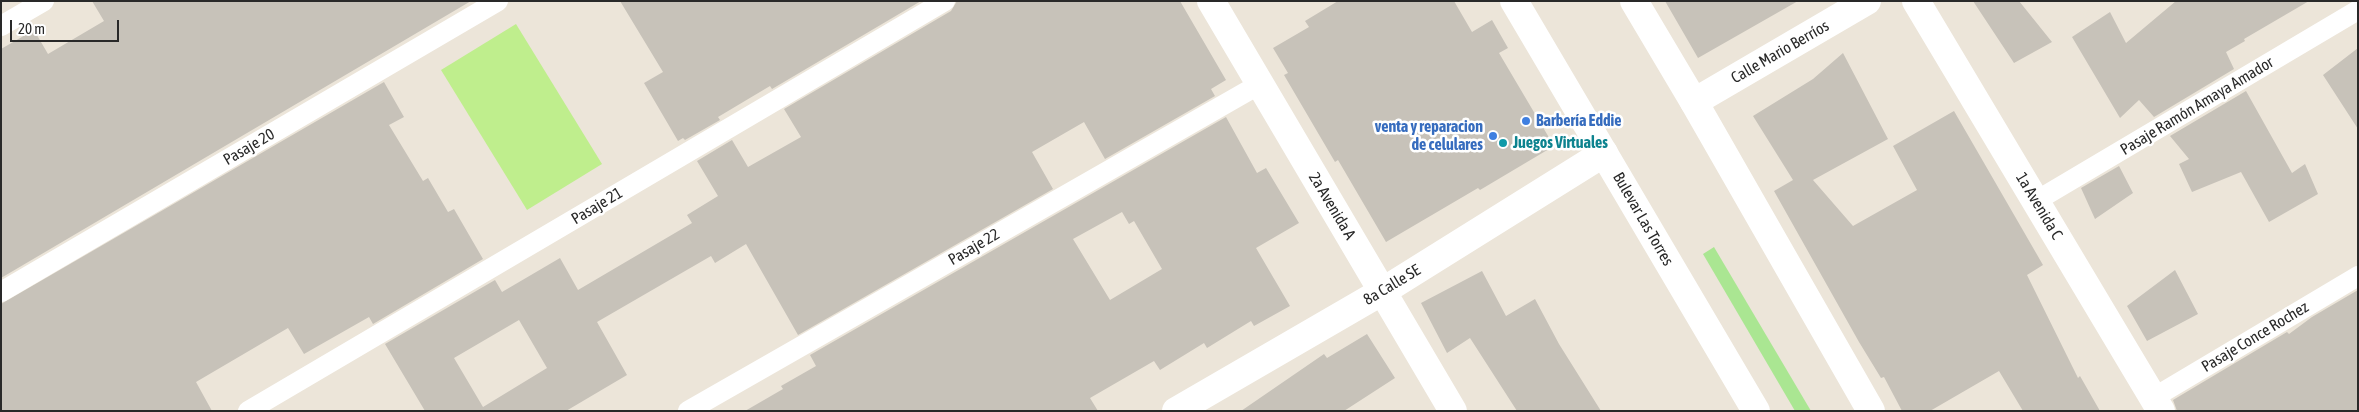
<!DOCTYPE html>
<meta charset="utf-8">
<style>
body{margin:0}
#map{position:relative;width:2359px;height:412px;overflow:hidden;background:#ece5d9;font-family:"Asap Condensed",sans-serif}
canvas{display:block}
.frame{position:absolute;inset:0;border:2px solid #292929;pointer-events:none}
.scale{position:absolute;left:10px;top:20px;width:109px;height:22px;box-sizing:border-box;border:2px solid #292929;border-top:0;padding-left:6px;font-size:15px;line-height:18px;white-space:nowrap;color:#292929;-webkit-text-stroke:4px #fff;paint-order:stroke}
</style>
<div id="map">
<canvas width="2359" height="412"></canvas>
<div class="frame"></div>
<div class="scale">20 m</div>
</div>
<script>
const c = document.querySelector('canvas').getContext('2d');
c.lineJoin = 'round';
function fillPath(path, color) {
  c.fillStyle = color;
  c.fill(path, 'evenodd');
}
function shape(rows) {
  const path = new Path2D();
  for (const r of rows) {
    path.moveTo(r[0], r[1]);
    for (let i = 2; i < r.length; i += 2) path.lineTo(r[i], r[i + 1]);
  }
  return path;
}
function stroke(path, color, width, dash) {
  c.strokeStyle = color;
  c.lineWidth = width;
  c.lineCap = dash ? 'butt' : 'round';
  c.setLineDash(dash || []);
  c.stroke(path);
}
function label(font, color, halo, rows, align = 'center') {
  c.font = font + ' "Asap Condensed",sans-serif';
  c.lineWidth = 5;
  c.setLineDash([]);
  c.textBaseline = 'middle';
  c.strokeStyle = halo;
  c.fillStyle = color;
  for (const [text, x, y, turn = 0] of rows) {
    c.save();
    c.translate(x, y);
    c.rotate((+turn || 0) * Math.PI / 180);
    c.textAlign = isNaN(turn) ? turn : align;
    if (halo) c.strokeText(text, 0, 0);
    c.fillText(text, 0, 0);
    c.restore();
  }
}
fillPath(shape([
 [1714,247,1811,411,1795,411,1703,254]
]), '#aae692');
fillPath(shape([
 [516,24,602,164,527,210,441,70]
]), '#bfee8d');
fillPath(shape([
 [92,1,471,1,1,278,1,49,34,30,48,54,104,21],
 [620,1,921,1,772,89,770,86,718,117,720,120,685,140,683,138,678,141,644,83,663,72],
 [957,1,1180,1,1226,80,1211,89,1215,96,1105,159,1084,122,1032,152,1053,189,798,335,746,244,715,263,711,256,597,322,627,375,566,411,425,411,385,344,495,280,502,292,560,258,578,290,692,223,687,215,718,196,697,161,732,140,748,167,801,137,784,109,951,11],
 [519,320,547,368,483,407,454,358],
 [1338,1,1454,1,1472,32,1492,20,1508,48,1499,53,1554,146,1480,190,1478,188,1386,242,1338,160,1335,162,1284,75,1288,73,1273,48,1309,27,1305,21],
 [1665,1,1798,1,1698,58],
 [1973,1,2019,1,2052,42,2014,63],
 [2176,1,2309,1,2244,39,2245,41,2226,52,2234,69,2154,117,2139,100,2120,118,2072,37,2110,12,2126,43],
 [2358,48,2358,129,2323,75],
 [1843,53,1888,139,1813,180,1853,226,1917,190,1893,146,1954,111,2043,265,2027,275,2078,378,2080,376,2100,411,2023,411,1999,371,1930,411,1902,411,1884,377,1881,378,1859,342,1774,191,1793,180,1753,116,1813,79],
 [384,82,404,117,389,125,423,181,428,178,448,212,454,209,483,259,373,324,369,317,304,354,288,328,196,382,212,411,1,411,1,304],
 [2246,91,2292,173,2305,164,2318,194,2269,222,2241,172,2192,192,2179,164,2189,159,2170,136],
 [1226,117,1257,173,1266,168,1299,223,1256,248,1290,306,1254,326,1251,321,1207,348,1204,343,1160,370,1154,361,1090,398,1098,411,745,411,783,389,781,386,816,366,810,355],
 [1122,212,1129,224,1134,221,1162,269,1110,300,1073,239],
 [2119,166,2133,193,2095,219,2081,188],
 [2175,270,2198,314,2147,341,2127,306],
 [1482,271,1506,316,1535,299,1559,344,1601,411,1517,411,1470,338,1447,353,1421,303],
 [2358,290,2358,411,2177,411,2173,400,2287,332,2289,334,2312,317],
 [1367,334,1395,378,1344,411,1241,411,1324,354,1327,358]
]), '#c7c2b9');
stroke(shape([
 [1,26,44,1],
 [2036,201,2358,10],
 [1,292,498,1],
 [2153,398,2358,276],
 [248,411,945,1],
 [688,411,1260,84]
]), '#fff', 20);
stroke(shape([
 [1211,1,1453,411],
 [1916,1,2161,411],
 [1694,102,1867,1],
 [1176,411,1383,291,1604,153]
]), '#fff', 28);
stroke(shape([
 [1514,1,1756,411],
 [1634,1,1694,102,1871,411]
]), '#fff', 28);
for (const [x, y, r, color] of [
 [1526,121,5,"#3f7fe0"],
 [1493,136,5,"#3f7fe0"],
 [1503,143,5,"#0f9aa8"]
]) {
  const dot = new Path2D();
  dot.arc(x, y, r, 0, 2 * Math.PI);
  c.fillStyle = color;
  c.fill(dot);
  stroke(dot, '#fff', 2);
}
label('16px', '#292929', '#fff', [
 ["Calle Mario Berríos",1780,52,-30],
 ["Pasaje Ramón Amaya Amador",2197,106,-31],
 ["Pasaje 20",249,147,-30],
 ["Pasaje 21",597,206,-31],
 ["2a Avenida A",1332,206,59],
 ["1a Avenida C",2039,206,59],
 ["Bulevar Las Torres",1643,219,60],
 ["Pasaje 22",974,247,-30],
 ["8a Calle SE",1392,285,-31],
 ["Pasaje Conce Rochez",2255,337,-31]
]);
label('bold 16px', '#366cbe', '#fff', [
 ["Barbería Eddie",1536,121],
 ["venta y reparacion",1483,127,"right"],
 ["de celulares",1483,145,"right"]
], 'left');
label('bold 16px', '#0d838f', '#fff', [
 ["Juegos Virtuales",1513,143]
], 'left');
</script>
